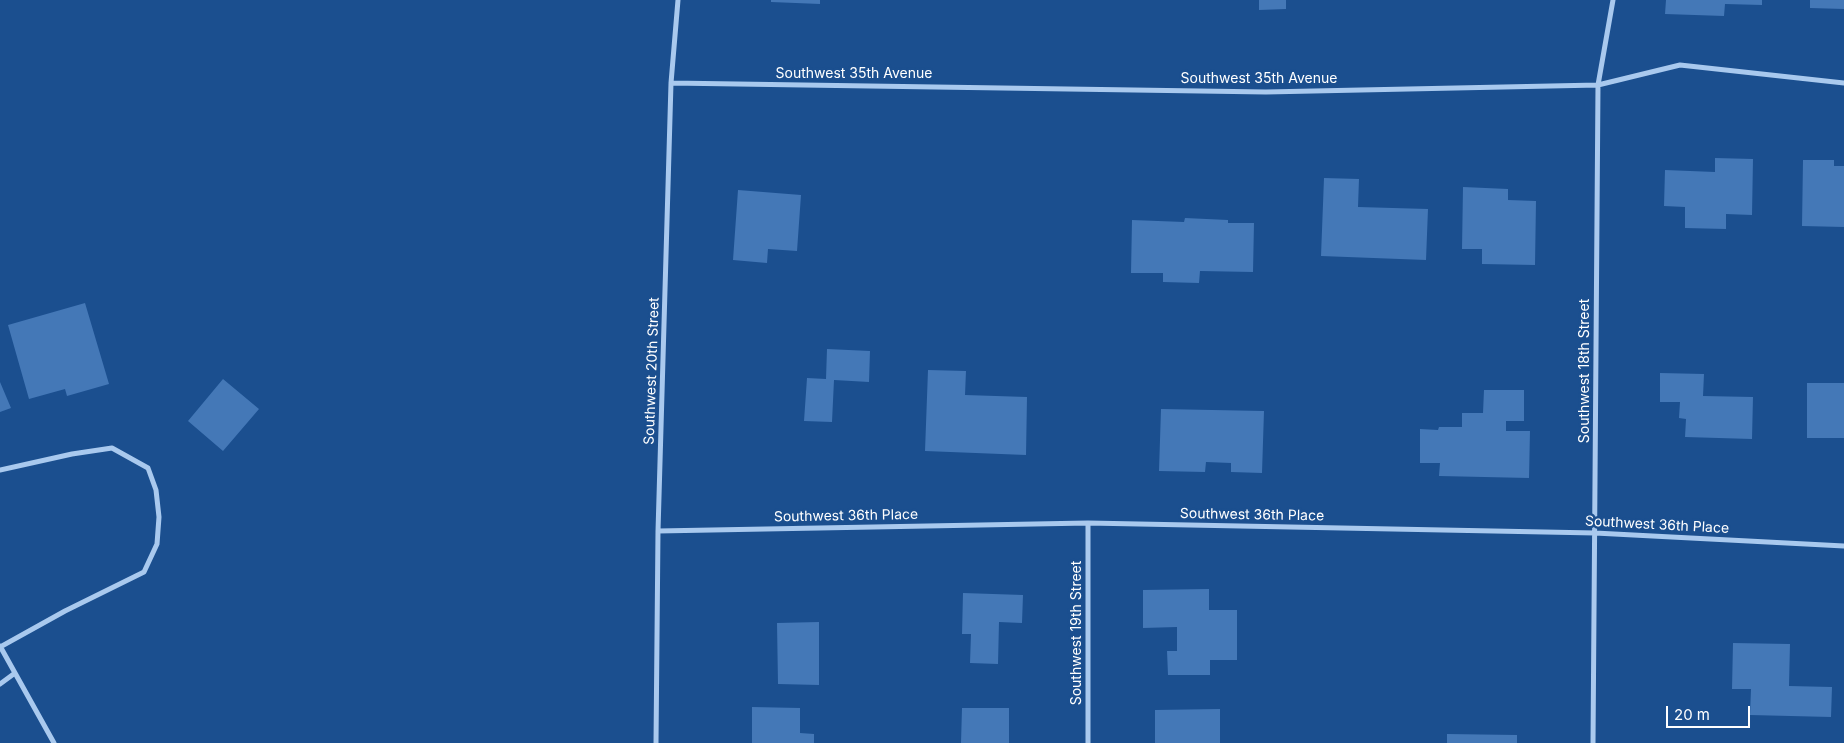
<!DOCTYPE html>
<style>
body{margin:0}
#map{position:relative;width:1844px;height:743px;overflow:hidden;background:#1b4f8f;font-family:Inter,sans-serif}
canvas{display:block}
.scale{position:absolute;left:1666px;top:706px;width:84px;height:22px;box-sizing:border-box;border:2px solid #fff;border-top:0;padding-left:6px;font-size:15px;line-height:18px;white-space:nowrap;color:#fff;-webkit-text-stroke:4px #1b4f8f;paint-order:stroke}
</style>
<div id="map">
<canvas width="1844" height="743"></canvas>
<div class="scale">20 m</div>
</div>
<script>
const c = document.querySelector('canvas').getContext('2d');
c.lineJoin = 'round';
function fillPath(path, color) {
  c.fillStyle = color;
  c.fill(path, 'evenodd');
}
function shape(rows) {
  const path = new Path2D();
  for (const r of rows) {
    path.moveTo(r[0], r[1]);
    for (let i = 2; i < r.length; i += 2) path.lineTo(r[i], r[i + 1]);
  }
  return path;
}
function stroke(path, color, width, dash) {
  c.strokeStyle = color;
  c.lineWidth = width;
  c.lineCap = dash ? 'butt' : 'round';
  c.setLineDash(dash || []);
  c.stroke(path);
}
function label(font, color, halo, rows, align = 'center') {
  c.font = font + ' Inter,sans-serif';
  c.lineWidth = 5;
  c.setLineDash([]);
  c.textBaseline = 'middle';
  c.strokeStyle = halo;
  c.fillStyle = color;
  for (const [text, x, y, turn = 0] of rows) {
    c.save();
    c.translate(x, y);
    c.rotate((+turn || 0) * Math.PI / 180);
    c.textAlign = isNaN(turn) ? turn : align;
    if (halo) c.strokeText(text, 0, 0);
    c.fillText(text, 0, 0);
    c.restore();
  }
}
fillPath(shape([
 [771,0,820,0,820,4,771,2],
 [1259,0,1286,0,1286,9,1259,10],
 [1666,0,1762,0,1762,5,1725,4,1724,16,1665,14],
 [1810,0,1844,0,1844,9,1810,8],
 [1715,158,1753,159,1752,215,1726,214,1726,229,1685,228,1685,207,1664,206,1665,170,1715,172],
 [1803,160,1834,160,1834,166,1844,166,1844,227,1802,226],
 [1324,178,1359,179,1358,207,1428,209,1426,260,1321,256],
 [1463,187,1508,189,1508,200,1536,201,1535,265,1482,264,1482,249,1462,249],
 [738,190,801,195,797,251,768,249,767,263,733,260],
 [1185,218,1228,220,1228,223,1254,223,1253,272,1200,271,1199,283,1163,282,1163,273,1131,273,1132,220,1184,222],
 [85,303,109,384,67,396,65,389,29,399,8,325],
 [827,349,870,351,869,382,834,380,832,422,804,421,807,378,826,379],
 [928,370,966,371,965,395,1027,397,1026,455,925,451],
 [1660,373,1704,374,1703,396,1753,397,1752,439,1685,437,1686,419,1679,418,1680,402,1660,402],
 [223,379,259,409,223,451,188,421],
 [0,382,11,408,0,412],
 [1807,383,1844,383,1844,438,1807,438],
 [1484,390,1524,390,1524,421,1506,421,1506,431,1530,431,1529,478,1439,476,1440,463,1420,463,1420,429,1438,430,1439,427,1462,427,1462,413,1483,413],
 [1161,409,1264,411,1262,473,1231,472,1231,463,1206,462,1205,472,1159,471],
 [1209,589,1209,610,1237,610,1237,660,1210,660,1210,675,1168,675,1167,651,1177,651,1177,627,1143,628,1143,590],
 [963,593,1023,595,1022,623,999,622,998,664,970,663,971,634,962,634],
 [819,622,819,685,778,684,777,623],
 [1733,643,1790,644,1789,686,1832,687,1831,717,1750,715,1751,689,1732,689],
 [752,707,800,708,800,733,814,734,814,743,752,743],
 [962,708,1009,708,1009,743,961,743],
 [1220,709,1220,743,1155,743,1155,710],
 [1447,734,1517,735,1517,743,1447,743]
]), '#4478b7');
stroke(shape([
 [671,83,1266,92,1598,85,1680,65,1844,83],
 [0,470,72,454,112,448,148,468,156,490,159,517,157,544,144,572,65,611,0,647],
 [658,531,1088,523,1595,533,1844,546],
 [0,646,54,743],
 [0,684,15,673],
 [656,743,658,531,671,83,678,0],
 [1088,743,1088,523],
 [1593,743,1598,85,1613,0]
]), '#a9c9ee', 5);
label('14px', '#fff', '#1b4f8f', [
 ["Southwest 35th Avenue",854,74],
 ["Southwest 35th Avenue",1259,79],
 ["Southwest 20th Street",652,371,-88],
 ["Southwest 18th Street",1585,371,-90],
 ["Southwest 36th Place",1252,515,1],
 ["Southwest 36th Place",846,516,-1],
 ["Southwest 36th Place",1657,525,3],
 ["Southwest 19th Street",1077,633,-90]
]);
</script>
